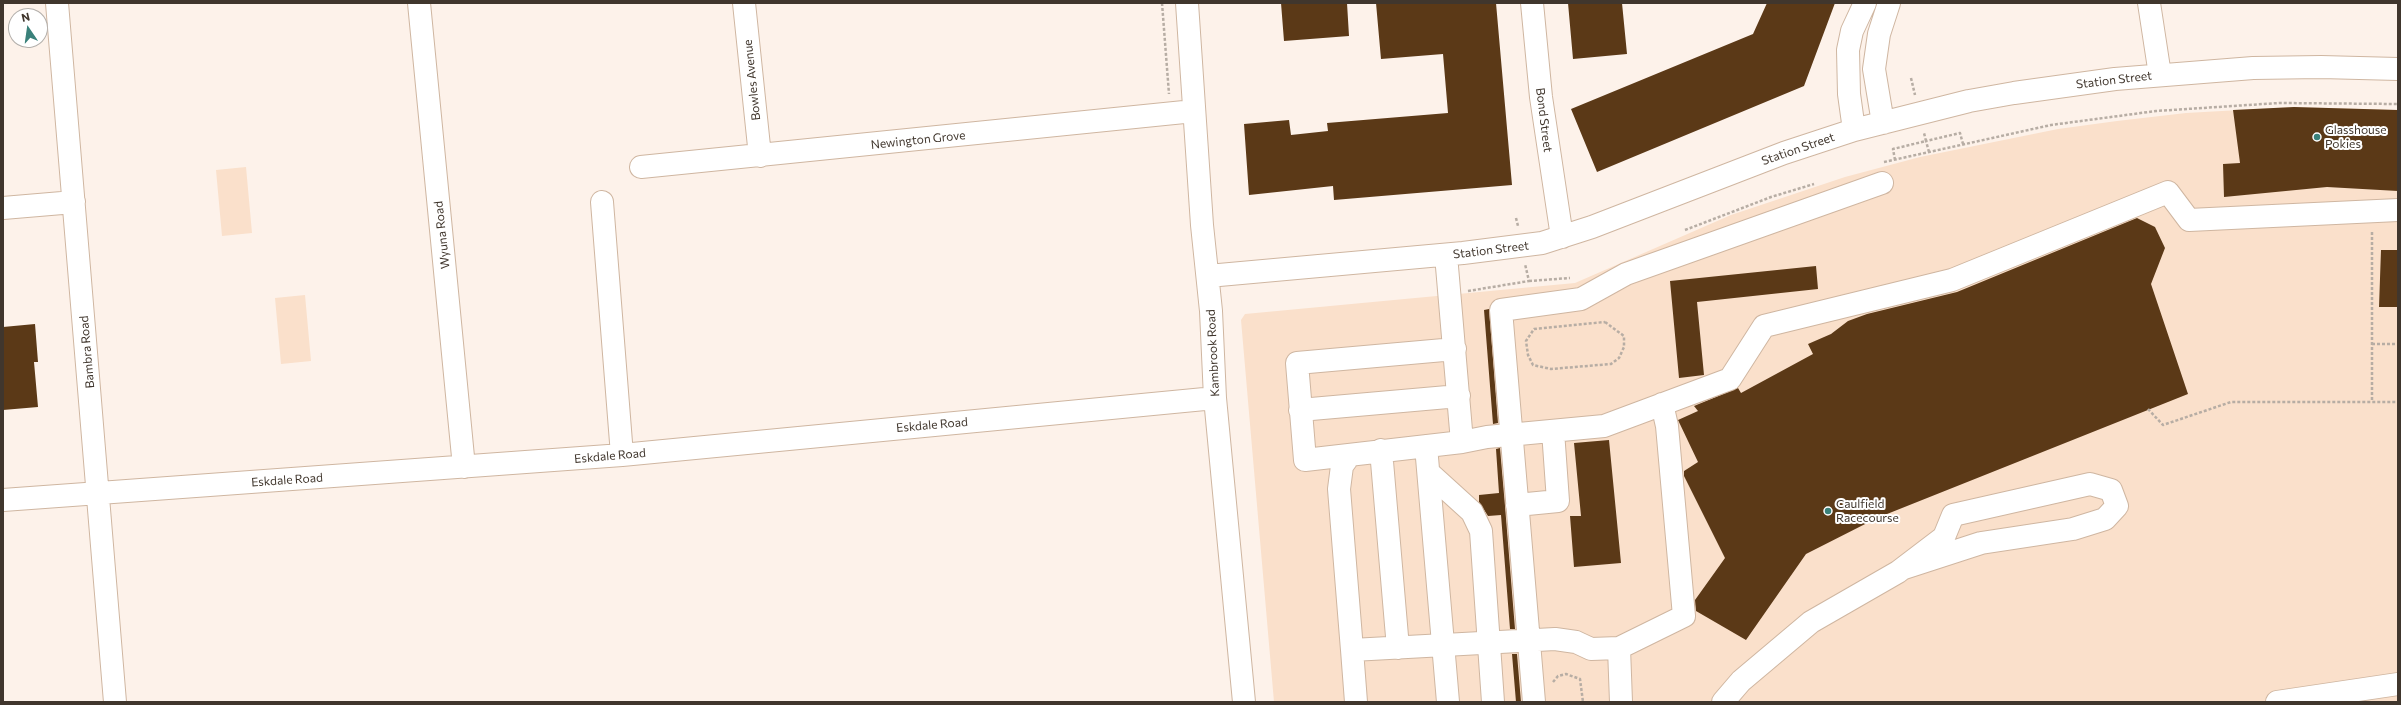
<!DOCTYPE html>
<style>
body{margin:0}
#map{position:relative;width:2401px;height:705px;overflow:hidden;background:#fdf2ea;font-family:Commissioner,sans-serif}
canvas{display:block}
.frame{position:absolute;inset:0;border:4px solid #40362d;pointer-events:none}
.north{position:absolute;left:8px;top:8px;width:40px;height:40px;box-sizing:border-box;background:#fff;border:1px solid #b3afab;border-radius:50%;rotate:347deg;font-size:11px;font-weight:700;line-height:16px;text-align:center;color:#40362d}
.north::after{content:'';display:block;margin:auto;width:14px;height:18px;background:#3a817a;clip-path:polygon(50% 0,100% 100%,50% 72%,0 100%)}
</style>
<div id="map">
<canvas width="2401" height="705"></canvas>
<div class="frame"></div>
<div class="north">N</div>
</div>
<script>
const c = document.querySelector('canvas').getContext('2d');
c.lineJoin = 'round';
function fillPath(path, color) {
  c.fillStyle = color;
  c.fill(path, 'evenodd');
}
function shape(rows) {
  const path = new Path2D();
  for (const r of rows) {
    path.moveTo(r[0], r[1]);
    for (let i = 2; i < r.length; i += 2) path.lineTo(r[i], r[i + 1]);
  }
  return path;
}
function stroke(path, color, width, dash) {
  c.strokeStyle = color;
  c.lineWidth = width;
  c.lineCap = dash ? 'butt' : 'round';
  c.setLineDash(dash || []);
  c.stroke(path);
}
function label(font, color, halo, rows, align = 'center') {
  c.font = font + ' Commissioner,sans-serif';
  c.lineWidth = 4;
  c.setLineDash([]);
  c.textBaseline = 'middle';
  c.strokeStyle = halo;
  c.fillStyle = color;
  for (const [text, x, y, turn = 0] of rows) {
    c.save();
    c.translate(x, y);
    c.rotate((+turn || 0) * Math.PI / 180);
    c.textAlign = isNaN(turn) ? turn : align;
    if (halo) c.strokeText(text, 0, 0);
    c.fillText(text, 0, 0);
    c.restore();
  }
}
fillPath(shape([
 [2294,107,2398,110,2398,702,1274,702,1241,320,1245,314,1575,283,1731,215,1845,177,1920,157,2058,129,2117,121,2186,113],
 [246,167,252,233,222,236,216,170],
 [305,295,311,361,281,364,275,298]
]), '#fae0cb');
fillPath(shape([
 [1281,3,1347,3,1349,36,1284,41],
 [1376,3,1496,3,1512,185,1334,200,1333,186,1249,195,1244,124,1289,120,1291,135,1328,131,1327,123,1448,113,1443,54,1381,59],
 [1568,3,1622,3,1627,54,1573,59],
 [1767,3,1835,3,1804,86,1597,172,1571,109,1753,34],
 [2294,107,2398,110,2398,191,2327,187,2224,197,2223,164,2240,163,2233,110],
 [2137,218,2155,227,2165,248,2151,284,2188,394,1877,518,1806,554,1746,640,1696,611,1695,600,1725,558,1684,476,1684,471,1698,462,1678,420,1698,411,1694,406,1738,388,1741,393,1813,354,1808,344,1831,334,1848,321,1867,314,1957,292],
 [2381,250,2398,250,2398,307,2379,307],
 [1816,266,1818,289,1697,302,1704,375,1679,378,1670,281],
 [1489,309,1498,423,1493,424,1484,310],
 [35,324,38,362,34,362,38,407,3,410,3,327],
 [1609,440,1621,563,1574,567,1570,516,1581,516,1574,443],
 [1500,448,1505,506,1515,629,1510,629,1501,515,1488,516,1479,502,1479,495,1499,493,1496,449],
 [1512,654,1517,654,1521,702,1516,702]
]), '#5b3917');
const minor = shape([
 [57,3,115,702],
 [419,3,464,467],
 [744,3,760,156],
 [1187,3,1202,225,1211,311,1215,398,1244,702],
 [1532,3,1541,97,1562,237],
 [2149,3,2160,75],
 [1883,123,1874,69,1879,34,1889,3],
 [1854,130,1849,94,1848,50,1852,31,1865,3],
 [641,167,1194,111],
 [602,202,622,455],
 [3,208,74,202],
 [1446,255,1462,442],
 [1208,276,1463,253,1542,243,1592,227,1784,153,1854,130,1969,101,2014,93,2115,79,2253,68,2321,67,2398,69],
 [1455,349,1297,363,1305,460,1462,442,1487,437,1604,426,1730,379,1764,326,1952,280,2168,192,2189,220,2398,210],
 [1300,410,1459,396],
 [1426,446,1448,702],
 [1381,450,1398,648],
 [1350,455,1342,466,1339,489,1352,650,1555,639,1576,642,1591,649,1619,648,1684,616,1667,426,1662,404],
 [1429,473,1472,512,1481,531,1493,702],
 [3,500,622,455,1215,398],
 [1517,505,1558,501,1553,431],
 [1619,648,1621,702],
 [1352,650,1356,702],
 [1534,702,1501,310,1581,299,1626,274,1882,183],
 [1723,702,1741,681,1811,622,1898,572,1944,537,1953,515,2090,484,2111,490,2117,506,2105,519,2073,529,1981,543,1904,568],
 [2277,702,2398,684]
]);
stroke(minor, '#cfb6a1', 24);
stroke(shape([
 [1162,3,1169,94],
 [1911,78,1915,95],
 [1929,152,1926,141,1960,133,1963,144],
 [1895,160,1893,149,1926,141,1924,133],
 [1884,162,2051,125,2156,111,2279,103,2398,104],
 [1516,218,1518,226],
 [1685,230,1771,197,1814,184],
 [2372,232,2372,402],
 [1529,281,1570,278],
 [1468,291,1529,281,1525,264],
 [1605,322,1624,336,1624,347,1619,358,1611,364,1551,369,1533,365,1528,355,1526,341,1534,329,1605,322],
 [2372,344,2398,344],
 [2148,409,2163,425,2231,402,2398,402],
 [1553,682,1558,676,1566,674,1580,679,1583,702]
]), '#b7ada4', 2.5, [3, 2]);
stroke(minor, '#fff', 22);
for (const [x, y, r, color] of [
 [2317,137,4,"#3a817a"],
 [1828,511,4,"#3a817a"]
]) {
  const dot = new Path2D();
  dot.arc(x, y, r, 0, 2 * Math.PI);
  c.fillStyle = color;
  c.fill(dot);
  stroke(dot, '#fff', 1.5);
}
label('12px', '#40362d', '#fff', [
 ["Bowles Avenue",752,80,-96],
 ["Station Street",2114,80,-7],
 ["Bond Street",1544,120,83],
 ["Newington Grove",918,140,-6],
 ["Station Street",1798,149,-19],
 ["Wyuna Road",442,235,-96],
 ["Station Street",1491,250,-7],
 ["Bambra Road",87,352,-95],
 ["Kambrook Road",1213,353,-93],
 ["Eskdale Road",932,425,-5],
 ["Eskdale Road",610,456,-5],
 ["Eskdale Road",287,480,-4]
]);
label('12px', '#40362d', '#fff', [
 ["Glasshouse",2325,130],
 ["Pokies",2325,144],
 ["Caulfield",1836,504],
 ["Racecourse",1836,518]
], 'left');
</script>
